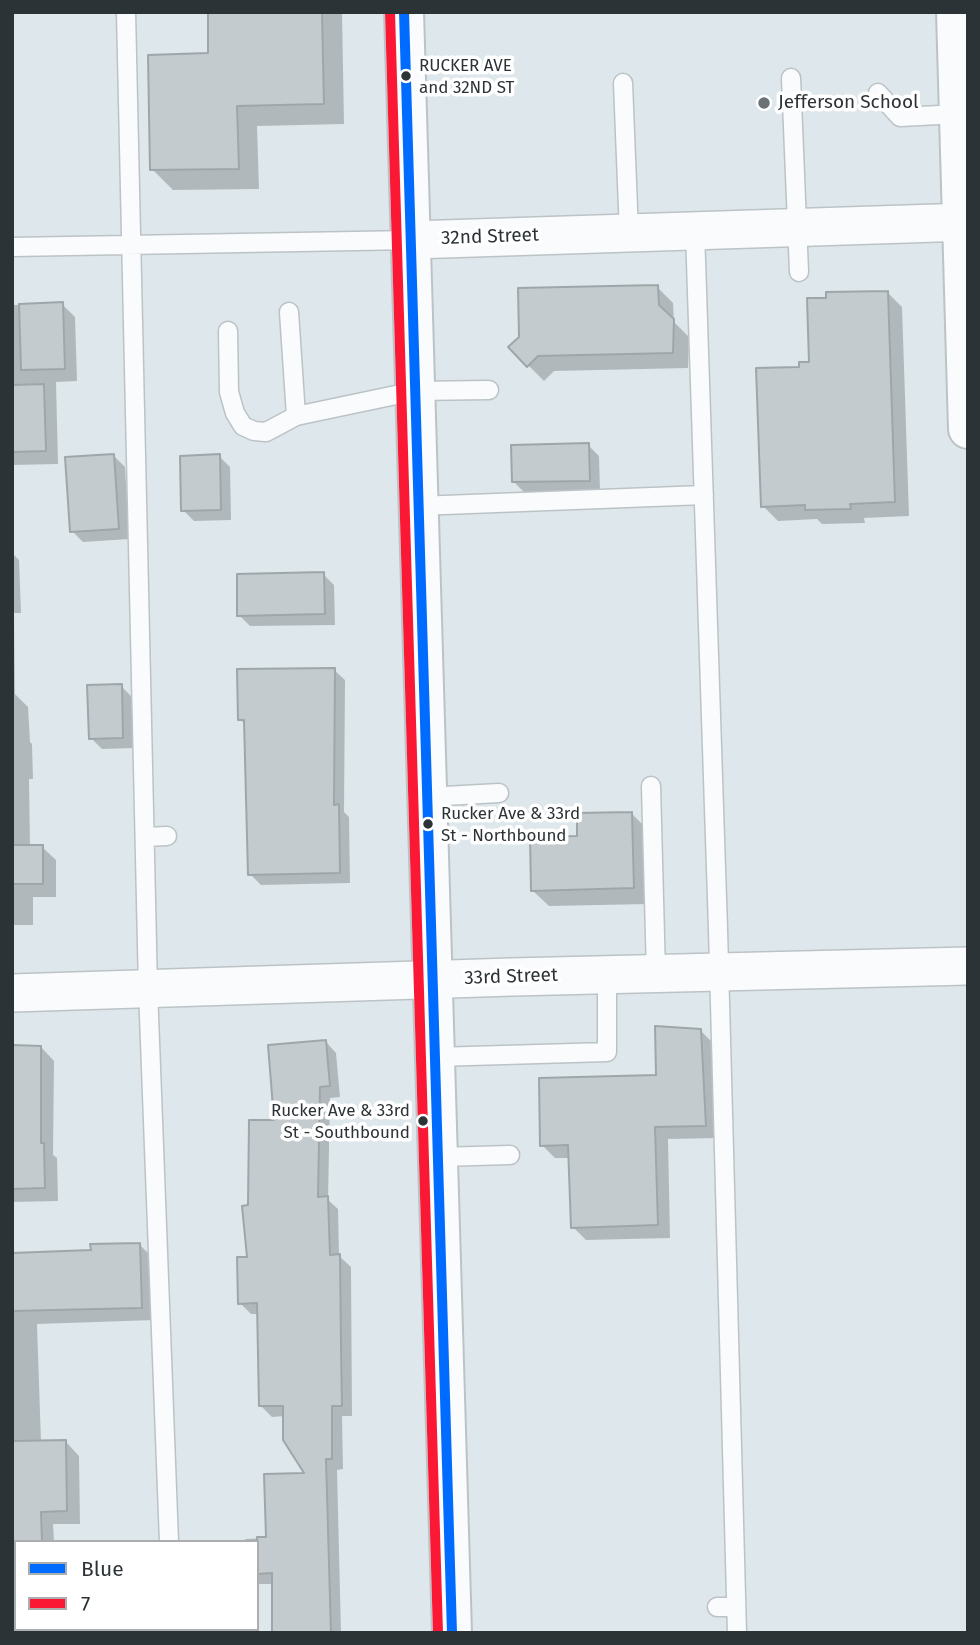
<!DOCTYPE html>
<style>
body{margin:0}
#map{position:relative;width:980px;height:1645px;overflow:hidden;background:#dee7eb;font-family:"Fira Sans",sans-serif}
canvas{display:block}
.frame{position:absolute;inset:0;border:14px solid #2c3336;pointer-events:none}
.legend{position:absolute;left:14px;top:1540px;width:245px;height:91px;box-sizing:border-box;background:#fff;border:2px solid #abadaf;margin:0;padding:9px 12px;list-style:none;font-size:21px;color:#2c3336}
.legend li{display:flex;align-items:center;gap:14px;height:35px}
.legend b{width:35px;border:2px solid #abadaf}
</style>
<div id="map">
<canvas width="980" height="1645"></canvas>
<div class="frame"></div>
<ul class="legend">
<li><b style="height:9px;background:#006cff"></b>Blue</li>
<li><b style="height:9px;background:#fb1835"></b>7</li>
</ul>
</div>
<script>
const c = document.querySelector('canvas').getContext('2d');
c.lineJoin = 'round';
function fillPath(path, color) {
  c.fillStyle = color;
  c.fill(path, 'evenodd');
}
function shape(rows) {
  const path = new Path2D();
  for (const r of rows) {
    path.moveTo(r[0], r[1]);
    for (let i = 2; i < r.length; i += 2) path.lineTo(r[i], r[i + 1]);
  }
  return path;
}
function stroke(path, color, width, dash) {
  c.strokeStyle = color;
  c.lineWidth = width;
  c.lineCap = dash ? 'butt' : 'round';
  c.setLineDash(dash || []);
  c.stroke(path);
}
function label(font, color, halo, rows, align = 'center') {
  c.font = font + ' "Fira Sans",sans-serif';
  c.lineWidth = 7;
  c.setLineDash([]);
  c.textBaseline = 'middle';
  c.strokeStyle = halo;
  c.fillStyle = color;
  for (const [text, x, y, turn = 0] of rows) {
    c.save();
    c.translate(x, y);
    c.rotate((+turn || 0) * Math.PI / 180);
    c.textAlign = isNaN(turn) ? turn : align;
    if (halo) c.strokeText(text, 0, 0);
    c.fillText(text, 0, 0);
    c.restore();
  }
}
fillPath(shape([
 [209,12,342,12,344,124,257,126,259,189,173,190,152,169,210,55],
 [657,287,673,303,674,322,689,337,688,368,554,371,544,381,510,347,521,337],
 [887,292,902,307,909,516,864,518,865,523,822,524,817,519,778,521,763,506,801,369,811,363],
 [62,304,75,317,77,381,56,382,58,464,12,465,12,305],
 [588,445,599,456,600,491,525,493,514,482],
 [114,456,125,467,129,539,83,542,72,531],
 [219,456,230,467,231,520,194,521,183,510],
 [12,553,19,560,21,613,14,613,15,694,28,707,30,742,32,744,33,779,29,779,30,847,42,847,56,860,56,897,33,897,33,925,12,925],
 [323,574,334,585,335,625,250,626,239,615],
 [334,670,345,680,344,812,349,817,350,883,261,885,250,874,246,725,240,719],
 [121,686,132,697,133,748,102,749,91,738],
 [632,814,648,830,649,904,549,906,532,890,579,837],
 [700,1030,713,1043,718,1138,668,1139,670,1238,586,1240,573,1227,570,1158,555,1158,542,1145,658,1077],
 [326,1042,336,1053,340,1097,330,1098,328,1200,338,1209,339,1256,351,1267,352,1416,342,1416,343,1469,337,1470,341,1633,273,1633,273,1584,257,1584,257,1542,245,1542,245,1539,268,1538,307,1475,285,1416,272,1417,261,1406,259,1314,251,1314,240,1303,249,1259,250,1206,275,1122],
 [12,1047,41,1047,54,1061,53,1155,57,1158,58,1201,12,1202],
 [140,1245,153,1258,155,1320,37,1324,41,1442,66,1442,79,1456,80,1524,53,1524,54,1542,16,1542,16,1629,58,1629,58,1633,12,1633,12,1255,92,1252]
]), '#0003');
const building = shape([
 [208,12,322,12,324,104,237,106,239,169,150,170,148,55,208,53,208,12],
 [658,285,659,305,674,319,673,353,538,356,527,367,508,347,519,337,518,288,658,285],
 [888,291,895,502,850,504,851,509,805,510,805,505,761,507,756,368,799,367,799,362,809,362,807,298,826,298,826,292,888,291],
 [63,302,65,369,21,370,19,304,63,302],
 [44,384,46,451,12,452,12,385,44,384],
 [589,443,590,481,512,482,511,445,589,443],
 [114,454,119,529,70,532,65,457,114,454],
 [220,454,221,510,181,511,180,456,220,454],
 [324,572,325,614,237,616,237,574,324,572],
 [335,668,334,805,339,804,340,873,248,875,244,720,238,720,237,669,335,668],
 [122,684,123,738,89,739,87,685,122,684],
 [632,812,634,888,531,891,530,837,577,836,577,813,632,812],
 [12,845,43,845,43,884,12,884,12,845],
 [655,1026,701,1029,706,1126,655,1127,658,1225,571,1228,568,1145,540,1146,539,1078,656,1075,655,1026],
 [326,1040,330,1086,320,1087,318,1197,328,1196,330,1255,340,1254,341,1344,342,1406,332,1406,332,1459,326,1459,331,1633,272,1633,272,1573,257,1574,257,1537,266,1537,264,1474,304,1473,283,1440,283,1406,259,1406,257,1303,238,1304,237,1257,247,1257,242,1206,248,1205,249,1120,274,1120,268,1045,326,1040],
 [12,1045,41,1046,41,1143,44,1143,45,1188,12,1189,12,1045],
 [140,1243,142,1308,12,1311,12,1253,91,1250,90,1244,140,1243],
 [66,1440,67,1511,41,1512,42,1542,12,1542,12,1441,66,1440]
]);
fillPath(building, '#c4cbce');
stroke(building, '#9ea6a9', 2);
const lane = shape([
 [126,12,148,989,169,1542],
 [791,78,799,272],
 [623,83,629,233],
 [878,93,900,117,959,114],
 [695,231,718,929,737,1633],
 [12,247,412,240],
 [289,312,296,416,415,391,489,390],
 [228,331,229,392,235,413,243,426,254,431,266,432,296,416],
 [418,506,704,495],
 [651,786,656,974],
 [426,797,499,793],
 [145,837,167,836],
 [435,1057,607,1052,607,975],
 [439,1157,510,1155],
 [717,1607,736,1607],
 [172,1629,172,1633]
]);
const street = shape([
 [412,240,968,222],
 [12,993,512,977,968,966]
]);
const secondary = shape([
 [956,12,968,429]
]);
const primary = shape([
 [404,12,452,1633]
]);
stroke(lane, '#bcc3c6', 21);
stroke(street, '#bcc3c6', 40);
stroke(secondary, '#bcc3c6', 42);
stroke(primary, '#bcc3c6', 42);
stroke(lane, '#fafbfc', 18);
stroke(street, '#fafbfc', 37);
stroke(secondary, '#fafbfc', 38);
stroke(primary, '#fafbfc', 38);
stroke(shape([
 [404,12,452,1633]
]), '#006cff', 10);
stroke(shape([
 [390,12,438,1633]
]), '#fb1835', 10);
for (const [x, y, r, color] of [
 [406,76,6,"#2c3336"],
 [764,103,7,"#6a7275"],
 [428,824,6,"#2c3336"],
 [423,1121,6,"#2c3336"]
]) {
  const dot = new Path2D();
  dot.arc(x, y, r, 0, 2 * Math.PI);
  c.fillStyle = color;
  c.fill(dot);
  stroke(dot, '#fff', 2.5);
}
label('17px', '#2c3336', '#fff', [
 ["RUCKER AVE",419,66],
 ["and 32ND ST",419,88],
 ["Rucker Ave & 33rd",441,814],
 ["St - Northbound",441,836],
 ["Rucker Ave & 33rd",410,1111,"right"],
 ["St - Southbound",410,1133,"right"]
], 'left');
label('19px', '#2c3336', '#fff', [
 ["Jefferson School",778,103]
], 'left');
label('19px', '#2c3336', '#fff', [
 ["32nd Street",490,237,-2],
 ["33rd Street",511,977,-2]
]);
</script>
